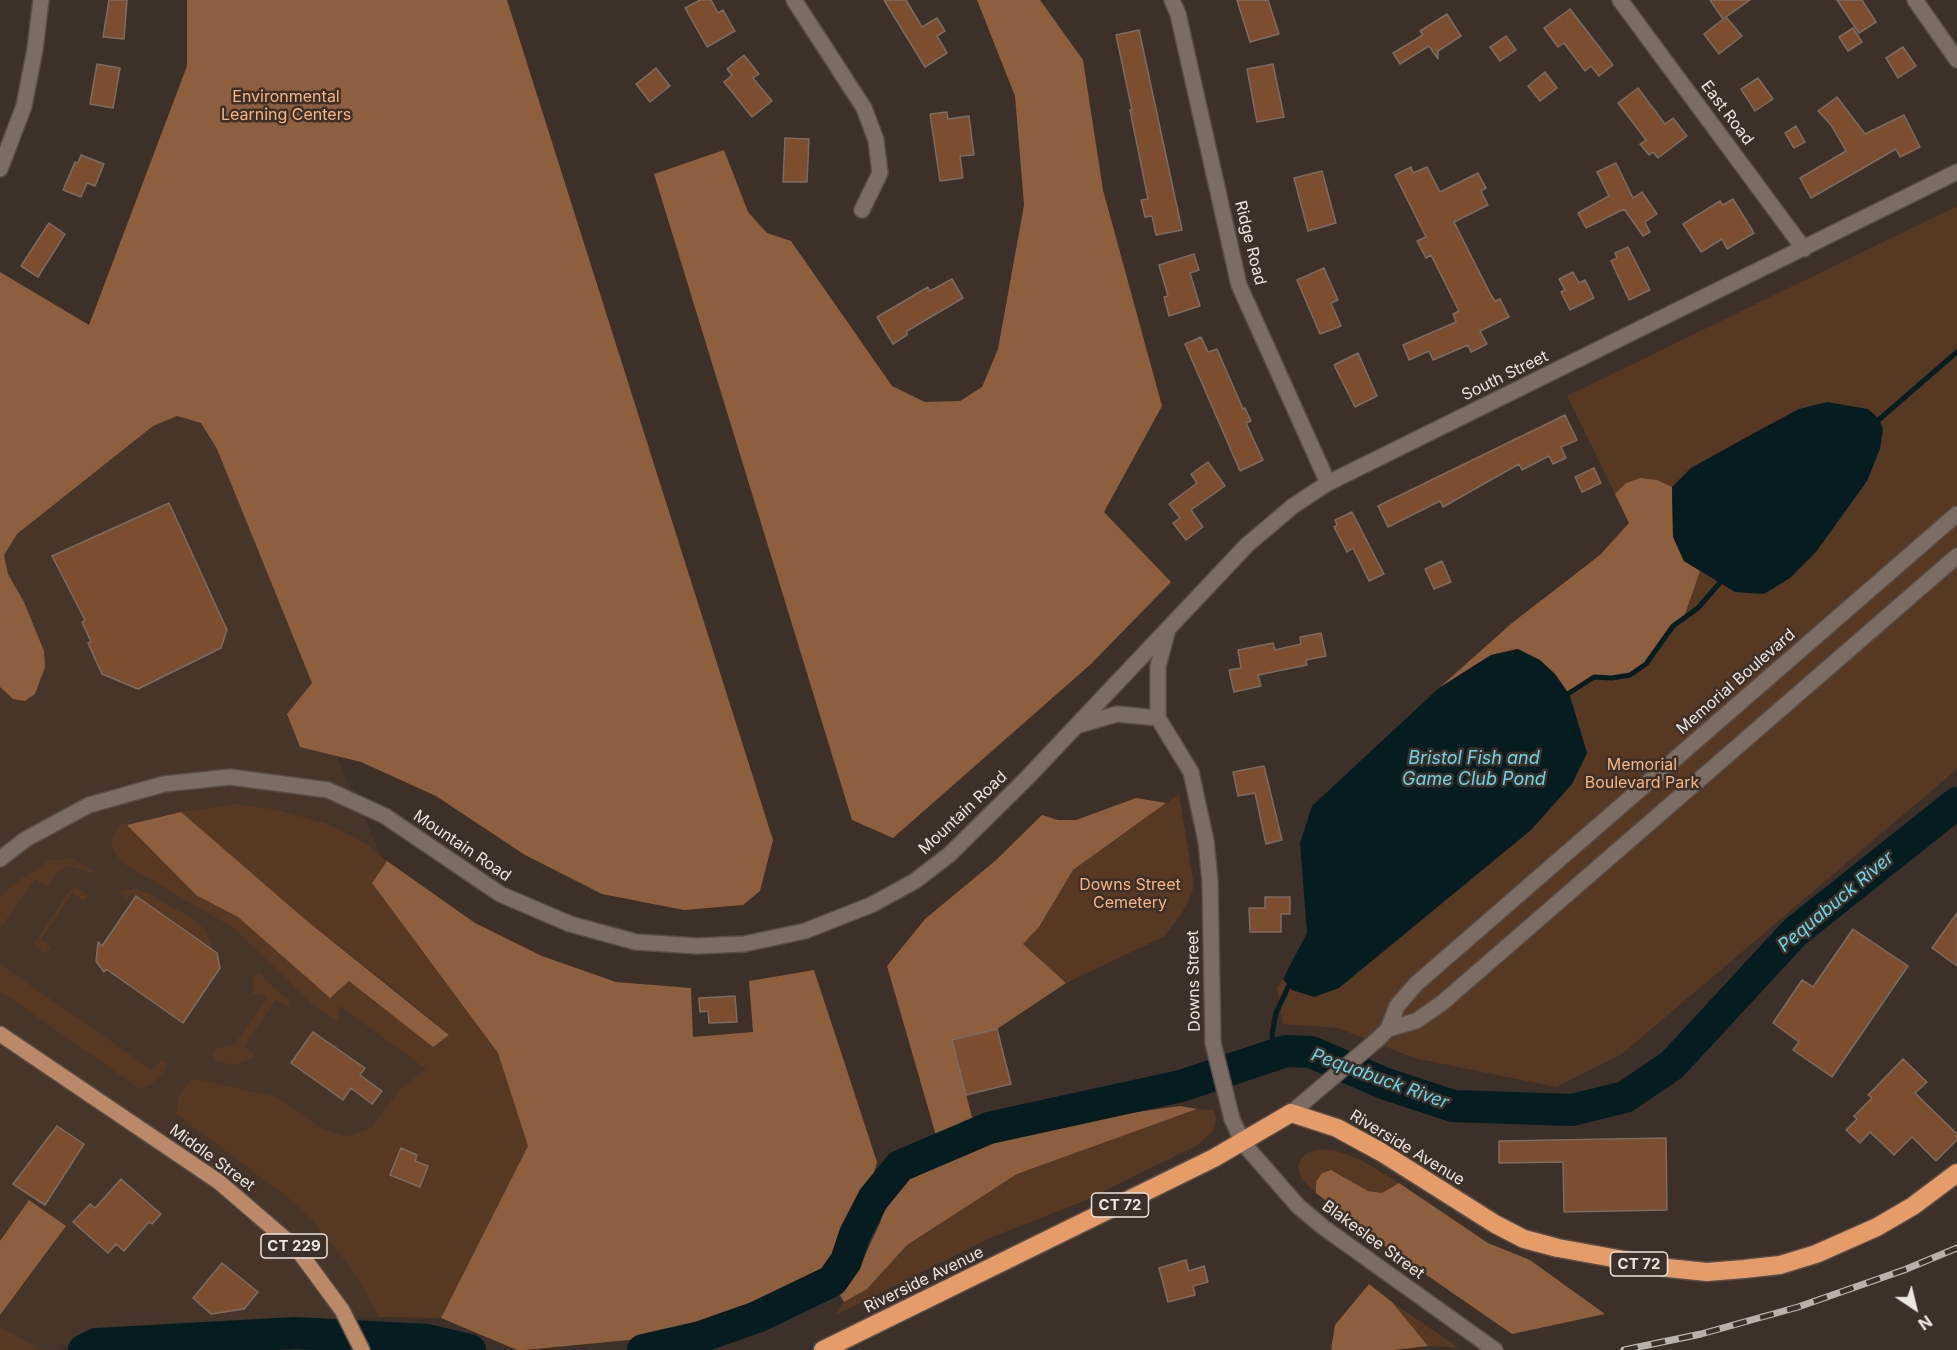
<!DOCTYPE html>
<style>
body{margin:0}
#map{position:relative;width:1957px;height:1350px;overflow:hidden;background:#3c3028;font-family:Inter,sans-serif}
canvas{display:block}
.north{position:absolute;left:1885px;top:1278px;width:60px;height:60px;-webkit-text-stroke:4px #3c3028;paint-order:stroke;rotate:145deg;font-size:16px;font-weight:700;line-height:24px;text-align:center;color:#ede5e0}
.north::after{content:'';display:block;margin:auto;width:21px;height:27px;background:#ede5e0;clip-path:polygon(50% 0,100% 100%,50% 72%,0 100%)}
</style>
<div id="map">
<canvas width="1957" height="1350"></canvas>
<div class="north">N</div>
</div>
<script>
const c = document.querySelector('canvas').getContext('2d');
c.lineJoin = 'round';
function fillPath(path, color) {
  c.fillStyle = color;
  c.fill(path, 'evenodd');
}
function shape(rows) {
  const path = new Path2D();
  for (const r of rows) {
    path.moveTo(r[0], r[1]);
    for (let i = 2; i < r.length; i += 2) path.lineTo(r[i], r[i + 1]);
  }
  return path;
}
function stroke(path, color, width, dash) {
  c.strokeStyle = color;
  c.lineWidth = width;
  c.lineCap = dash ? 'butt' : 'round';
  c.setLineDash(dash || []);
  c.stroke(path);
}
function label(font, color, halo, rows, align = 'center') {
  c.font = font + ' Inter,sans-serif';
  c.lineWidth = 5;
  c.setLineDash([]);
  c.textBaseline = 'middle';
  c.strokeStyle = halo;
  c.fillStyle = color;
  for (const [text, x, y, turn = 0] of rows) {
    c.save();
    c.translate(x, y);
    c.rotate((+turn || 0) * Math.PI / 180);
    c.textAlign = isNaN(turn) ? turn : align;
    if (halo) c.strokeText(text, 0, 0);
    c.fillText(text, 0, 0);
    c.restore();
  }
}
fillPath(shape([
 [198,390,331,686,320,719,392,880,545,1138,472,1286,441,1318,380,1317,158,1326,92,1334,56,1350,0,1350,0,537]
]), '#473529');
fillPath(shape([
 [1957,206,1957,769,1622,1054,1556,1087,1414,1058,1338,1028,1283,1024,1277,988,1301,948,1307,933,1300,843,1312,806,1512,623,1600,555,1629,523,1567,396],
 [1179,794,1194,886,1186,907,1165,936,1066,983,1023,944,1039,927,1073,870],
 [236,804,272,809,325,823,365,843,387,861,372,883,498,1053,528,1146,441,1318,380,1317,352,1269,313,1221,291,1200,176,1114,178,1098,189,1081,196,1079,276,1097,323,1129,343,1136,353,1135,372,1127,401,1088,426,1069,340,1006,338,1022,311,1003,235,929,122,863,112,848,112,840,118,825,125,823,196,895,238,917,329,998,349,981,433,1047,449,1035,400,993,307,921,181,812],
 [73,859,101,875,67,866,58,872,47,887,35,879,0,928,0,897,11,886,50,860],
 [77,888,88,895,83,900,72,893,41,940,51,947,45,954,34,944,71,889],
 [135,889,145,892,197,921,206,932,213,950,132,893,127,899,117,891],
 [0,964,152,1070,160,1061,164,1061,167,1065,163,1074,148,1086,140,1089,0,991],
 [259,973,289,1001,289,1005,285,1006,276,1000,244,1046,254,1054,253,1058,234,1065,215,1061,213,1052,217,1048,234,1045,268,996,253,994,253,978],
 [1197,1109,1214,1110,1216,1118,1214,1130,1198,1145,1084,1201,990,1238,836,1315,844,1302,867,1289,907,1245,1017,1174],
 [1319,1149,1337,1151,1361,1160,1399,1183,1382,1193,1368,1191,1331,1170,1316,1182,1316,1193,1302,1180,1298,1168,1300,1160,1307,1153],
 [1392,1302,1459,1348,1428,1346],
 [0,1327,41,1350,0,1350]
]), '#573823');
fillPath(shape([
 [187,0,507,0,773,840,760,891,743,905,684,910,602,894,525,855,436,796,361,762,300,747,287,714,312,683,217,449,201,423,177,416,153,426,17,534,4,555,8,574,24,602,44,651,45,667,35,694,25,701,13,699,0,687,0,272,89,325,187,66],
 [977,0,1040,0,1083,60,1103,190,1162,406,1104,512,1171,582,1091,664,893,838,852,820,654,174,724,150,748,212,767,233,791,241,892,386,925,402,960,401,982,387,998,349,1024,205,1015,96],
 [1640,478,1657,480,1672,487,1673,537,1684,561,1700,571,1684,617,1673,626,1646,664,1630,675,1612,678,1594,677,1568,692,1555,674,1540,661,1517,649,1491,655,1439,688,1512,623,1600,555,1629,523,1615,494,1626,483],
 [1136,798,1166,803,1073,870,1039,927,1023,944,1066,983,997,1029,952,1040,974,1125,937,1139,887,966,925,919,995,861,1042,815,1058,820,1076,820],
 [181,812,307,921,449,1035,433,1047,349,981,330,998,238,917,196,895,127,825],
 [387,861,475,923,542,956,616,982,691,988,693,1037,753,1032,749,981,814,970,877,1162,872,1180,854,1211,832,1262,813,1283,750,1312,639,1339,525,1350,517,1350,441,1318,528,1146,498,1053,372,883],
 [1180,1106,1197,1109,1017,1174,907,1245,867,1289,844,1302,839,1293,856,1274,880,1223,885,1206,898,1188,917,1172,991,1136,1058,1123],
 [1331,1170,1368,1191,1382,1193,1399,1183,1488,1243,1530,1260,1605,1314,1512,1334,1386,1247,1316,1193,1316,1182,1322,1173],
 [29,1200,66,1226,0,1315,0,1241],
 [1369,1284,1392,1302,1428,1346,1394,1350,1331,1350,1335,1325]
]), '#8d5f3e');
fillPath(shape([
 [1827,402,1868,409,1879,419,1883,429,1880,449,1867,481,1816,552,1790,578,1764,594,1735,592,1684,561,1673,537,1672,487,1691,468,1756,432,1799,409],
 [1518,649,1540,660,1555,674,1570,696,1587,753,1572,784,1531,830,1339,988,1314,997,1292,990,1283,979,1307,933,1300,843,1312,806,1439,688,1491,655]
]), '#051c21');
stroke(shape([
 [1875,423,1957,352],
 [1563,697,1594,677,1612,678,1630,675,1646,664,1673,626,1698,608,1724,578],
 [1275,1054,1272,1034,1276,1013,1291,981]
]), '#051c21', 5);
stroke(shape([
 [84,1350,96,1344,295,1333,427,1340,470,1350],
 [643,1350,700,1337,757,1317,832,1281,846,1261,855,1234,873,1199,900,1166,989,1128,1181,1086,1286,1051,1311,1052,1386,1084,1453,1106,1572,1110,1625,1097,1672,1065,1795,932,1957,803]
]), '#051c21', 32);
const building = shape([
 [109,0,127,0,124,39,103,37,109,0],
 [700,0,711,0,718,13,723,10,735,31,707,47,685,8,700,0],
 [884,0,906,0,922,27,937,18,945,31,937,36,947,53,925,67,884,0],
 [1237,0,1268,0,1279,34,1250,42,1237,0],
 [1710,0,1750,0,1726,17,1742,36,1719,54,1704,34,1726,17,1723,19,1710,0],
 [1837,0,1862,0,1876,22,1859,33,1837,0],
 [1570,9,1613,65,1599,76,1591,66,1585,71,1564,43,1558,47,1544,28,1570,9],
 [1447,14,1461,36,1438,51,1438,59,1429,46,1400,64,1393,53,1423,35,1420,31,1447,14],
 [1853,28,1862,42,1848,51,1839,37,1853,28],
 [1139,30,1182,230,1156,235,1152,216,1145,217,1141,200,1148,199,1130,110,1132,110,1116,35,1139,30],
 [1506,36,1516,50,1500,61,1490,47,1506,36],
 [1903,47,1916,66,1898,78,1886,58,1903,47],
 [744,55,759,74,753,78,772,101,752,117,724,82,732,75,727,69,744,55],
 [97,64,120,68,113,108,90,104,97,64],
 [1273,64,1284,117,1257,122,1247,69,1273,64],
 [656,68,670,86,650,102,636,84,656,68],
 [1545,72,1557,88,1540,101,1528,86,1545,72],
 [1758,78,1773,99,1755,111,1741,89,1758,78],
 [1638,88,1665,124,1673,118,1687,136,1658,158,1653,152,1649,155,1640,144,1646,140,1618,103,1638,88],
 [1837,97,1865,134,1904,115,1920,147,1900,157,1896,149,1811,198,1800,178,1846,151,1831,125,1818,111,1837,97],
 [947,112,948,119,969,116,974,155,960,156,963,178,940,181,930,114,947,112],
 [1796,126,1805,142,1794,148,1785,133,1796,126],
 [785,138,809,139,807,182,783,182,785,138],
 [81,155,104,164,95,186,87,183,81,197,63,190,75,162,78,163,81,155],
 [1616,163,1633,198,1642,192,1657,214,1645,222,1650,232,1643,236,1624,209,1586,228,1578,213,1609,196,1597,172,1616,163],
 [1411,167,1413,173,1427,167,1440,192,1478,173,1486,188,1481,191,1488,205,1454,222,1491,295,1495,301,1500,299,1509,317,1480,331,1487,344,1471,352,1468,345,1433,360,1429,351,1409,360,1403,345,1456,322,1453,314,1459,311,1431,255,1426,258,1417,241,1426,237,1395,175,1411,167],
 [1322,171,1336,223,1308,231,1294,178,1322,171],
 [1733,199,1754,233,1727,249,1722,239,1701,252,1683,224,1720,201,1723,205,1733,199],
 [49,223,65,234,38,277,21,266,49,223],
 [1628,247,1650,290,1629,300,1611,261,1617,258,1615,253,1628,247],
 [1194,254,1199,270,1190,273,1200,306,1169,316,1164,297,1168,296,1159,265,1194,254],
 [1324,268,1338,300,1331,303,1341,326,1320,334,1297,280,1324,268],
 [1573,272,1579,283,1585,280,1594,298,1570,310,1561,292,1565,290,1559,279,1573,272],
 [952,279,963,298,907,331,907,335,893,344,877,317,928,287,930,291,952,279],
 [1201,337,1208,352,1217,349,1243,409,1245,408,1251,421,1246,423,1263,460,1240,471,1185,344,1201,337],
 [1358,353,1377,396,1355,407,1334,365,1358,353],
 [1565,415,1577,440,1561,447,1566,458,1553,464,1549,456,1522,470,1519,464,1443,507,1440,501,1388,527,1378,506,1565,415],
 [1208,462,1225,486,1191,510,1203,527,1186,540,1173,523,1180,518,1169,504,1197,483,1191,474,1208,462],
 [1594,468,1601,483,1582,492,1575,477,1594,468],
 [169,503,227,630,221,648,138,689,102,674,88,643,91,642,82,622,85,620,52,556,169,503],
 [1352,512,1384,574,1369,581,1353,548,1347,552,1334,527,1337,525,1335,520,1352,512],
 [1442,561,1451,582,1434,589,1425,569,1442,561],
 [1321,633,1326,656,1306,660,1307,665,1258,675,1261,686,1234,692,1229,670,1241,668,1238,650,1273,643,1275,650,1301,644,1300,637,1321,633],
 [1264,766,1282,840,1266,844,1255,793,1238,796,1233,772,1264,766],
 [136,896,217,953,220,968,183,1023,106,969,104,972,96,961,98,942,102,946,136,896],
 [1265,897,1290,897,1290,914,1281,914,1281,932,1250,932,1249,908,1265,908,1265,897],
 [1957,913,1957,966,1932,948,1957,913],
 [1853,929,1908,966,1832,1077,1793,1050,1799,1042,1773,1023,1802,980,1813,987,1853,929],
 [735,996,737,1022,709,1023,708,1011,700,1012,699,998,735,996],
 [997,1029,1011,1084,966,1095,952,1040,997,1029],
 [313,1032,365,1068,360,1075,382,1091,372,1104,351,1088,343,1100,291,1063,313,1032],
 [1903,1059,1927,1082,1915,1093,1957,1134,1957,1140,1936,1161,1912,1137,1894,1155,1870,1132,1860,1143,1846,1130,1857,1119,1854,1116,1872,1098,1868,1095,1903,1059],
 [57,1126,84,1144,45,1205,13,1184,57,1126],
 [1666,1138,1667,1210,1564,1212,1563,1162,1499,1163,1499,1141,1666,1138],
 [401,1148,417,1155,415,1161,428,1166,420,1187,390,1175,401,1148],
 [121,1179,161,1214,152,1224,149,1222,124,1251,116,1244,108,1253,73,1222,90,1204,95,1208,121,1179],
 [1186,1260,1189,1271,1204,1266,1208,1282,1193,1286,1195,1295,1168,1302,1159,1268,1186,1260],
 [222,1263,258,1292,244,1309,211,1314,193,1298,222,1263]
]);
fillPath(building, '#7c4e2f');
stroke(building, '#7b6c63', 1.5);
const street = shape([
 [794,0,864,108,876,140,880,173,862,210],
 [1172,0,1178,14,1239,285,1328,483],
 [1915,0,1957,60],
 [0,169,24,106,35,49,41,0]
]);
const secondary = shape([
 [1620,0,1804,249],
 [1167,633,1158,666,1158,718,1191,772,1206,841,1210,881,1213,1043,1232,1119,1243,1143,1298,1206,1323,1227,1495,1350],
 [1079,725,1117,714,1158,718],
 [0,859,26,839,89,805,164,784,230,777,328,790,385,816,500,894,570,924,636,942,697,946,744,944,805,931,871,905,915,881,950,854,1026,779,1247,545,1293,506,1328,483,1957,172],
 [1388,1029,1416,1021,1442,1003,1957,556],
 [1291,1113,1378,1039,1388,1029,1397,1006,1416,984,1957,514]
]);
const primary = shape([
 [0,1034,219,1182,297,1249,342,1310,362,1350]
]);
const highway = shape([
 [823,1350,1214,1158,1291,1113,1337,1128,1381,1152,1495,1224,1524,1239,1558,1248,1668,1268,1707,1272,1744,1269,1780,1265,1816,1254,1877,1227,1913,1206,1957,1173]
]);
stroke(street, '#584d47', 18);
stroke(secondary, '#584d47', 18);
stroke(primary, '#584d47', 18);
stroke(highway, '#584d47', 21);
stroke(street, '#7b6d64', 15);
stroke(secondary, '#7b6d64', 15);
stroke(primary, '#bb8967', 15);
stroke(highway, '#e69c69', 18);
const rail = shape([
 [1624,1350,1701,1334,1798,1307,1904,1270,1957,1248]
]);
stroke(rail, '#bab1ab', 7);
stroke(rail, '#3c3028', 4.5, [14]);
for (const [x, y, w] of [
 [1120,1205,57],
 [294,1246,66],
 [1639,1264,57]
]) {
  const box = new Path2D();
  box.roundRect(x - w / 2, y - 12, w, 24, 4.5);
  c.fillStyle = '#3c3028';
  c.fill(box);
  stroke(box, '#ede5e0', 1.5);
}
label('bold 15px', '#ede5e0', null, [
 ["CT 72",1120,1205],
 ["CT 229",294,1246],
 ["CT 72",1639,1264]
]);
label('16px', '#fcb382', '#3c3028', [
 ["Environmental",286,97],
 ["Learning Centers",286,115],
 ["Memorial",1642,765],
 ["Boulevard Park",1642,783],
 ["Downs Street",1130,885],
 ["Cemetery",1130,903]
]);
label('16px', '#ede5e0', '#3c3028', [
 ["East Road",1727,113,53],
 ["Ridge Road",1250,243,76],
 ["South Street",1505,376,-26],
 ["Memorial Boulevard",1736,682,-41],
 ["Mountain Road",963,813,-43],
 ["Mountain Road",462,846,34],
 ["Downs Street",1194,981,-91],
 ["Riverside Avenue",1407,1148,31],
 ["Middle Street",212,1158,36],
 ["Blakeslee Street",1373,1240,36],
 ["Riverside Avenue",924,1280,-26]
]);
label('italic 18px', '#66d6ed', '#3c3028', [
 ["Bristol Fish and",1474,759],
 ["Game Club Pond",1474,780],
 ["Pequabuck River",1836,902,-40],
 ["Pequabuck River",1380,1079,20]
]);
</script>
